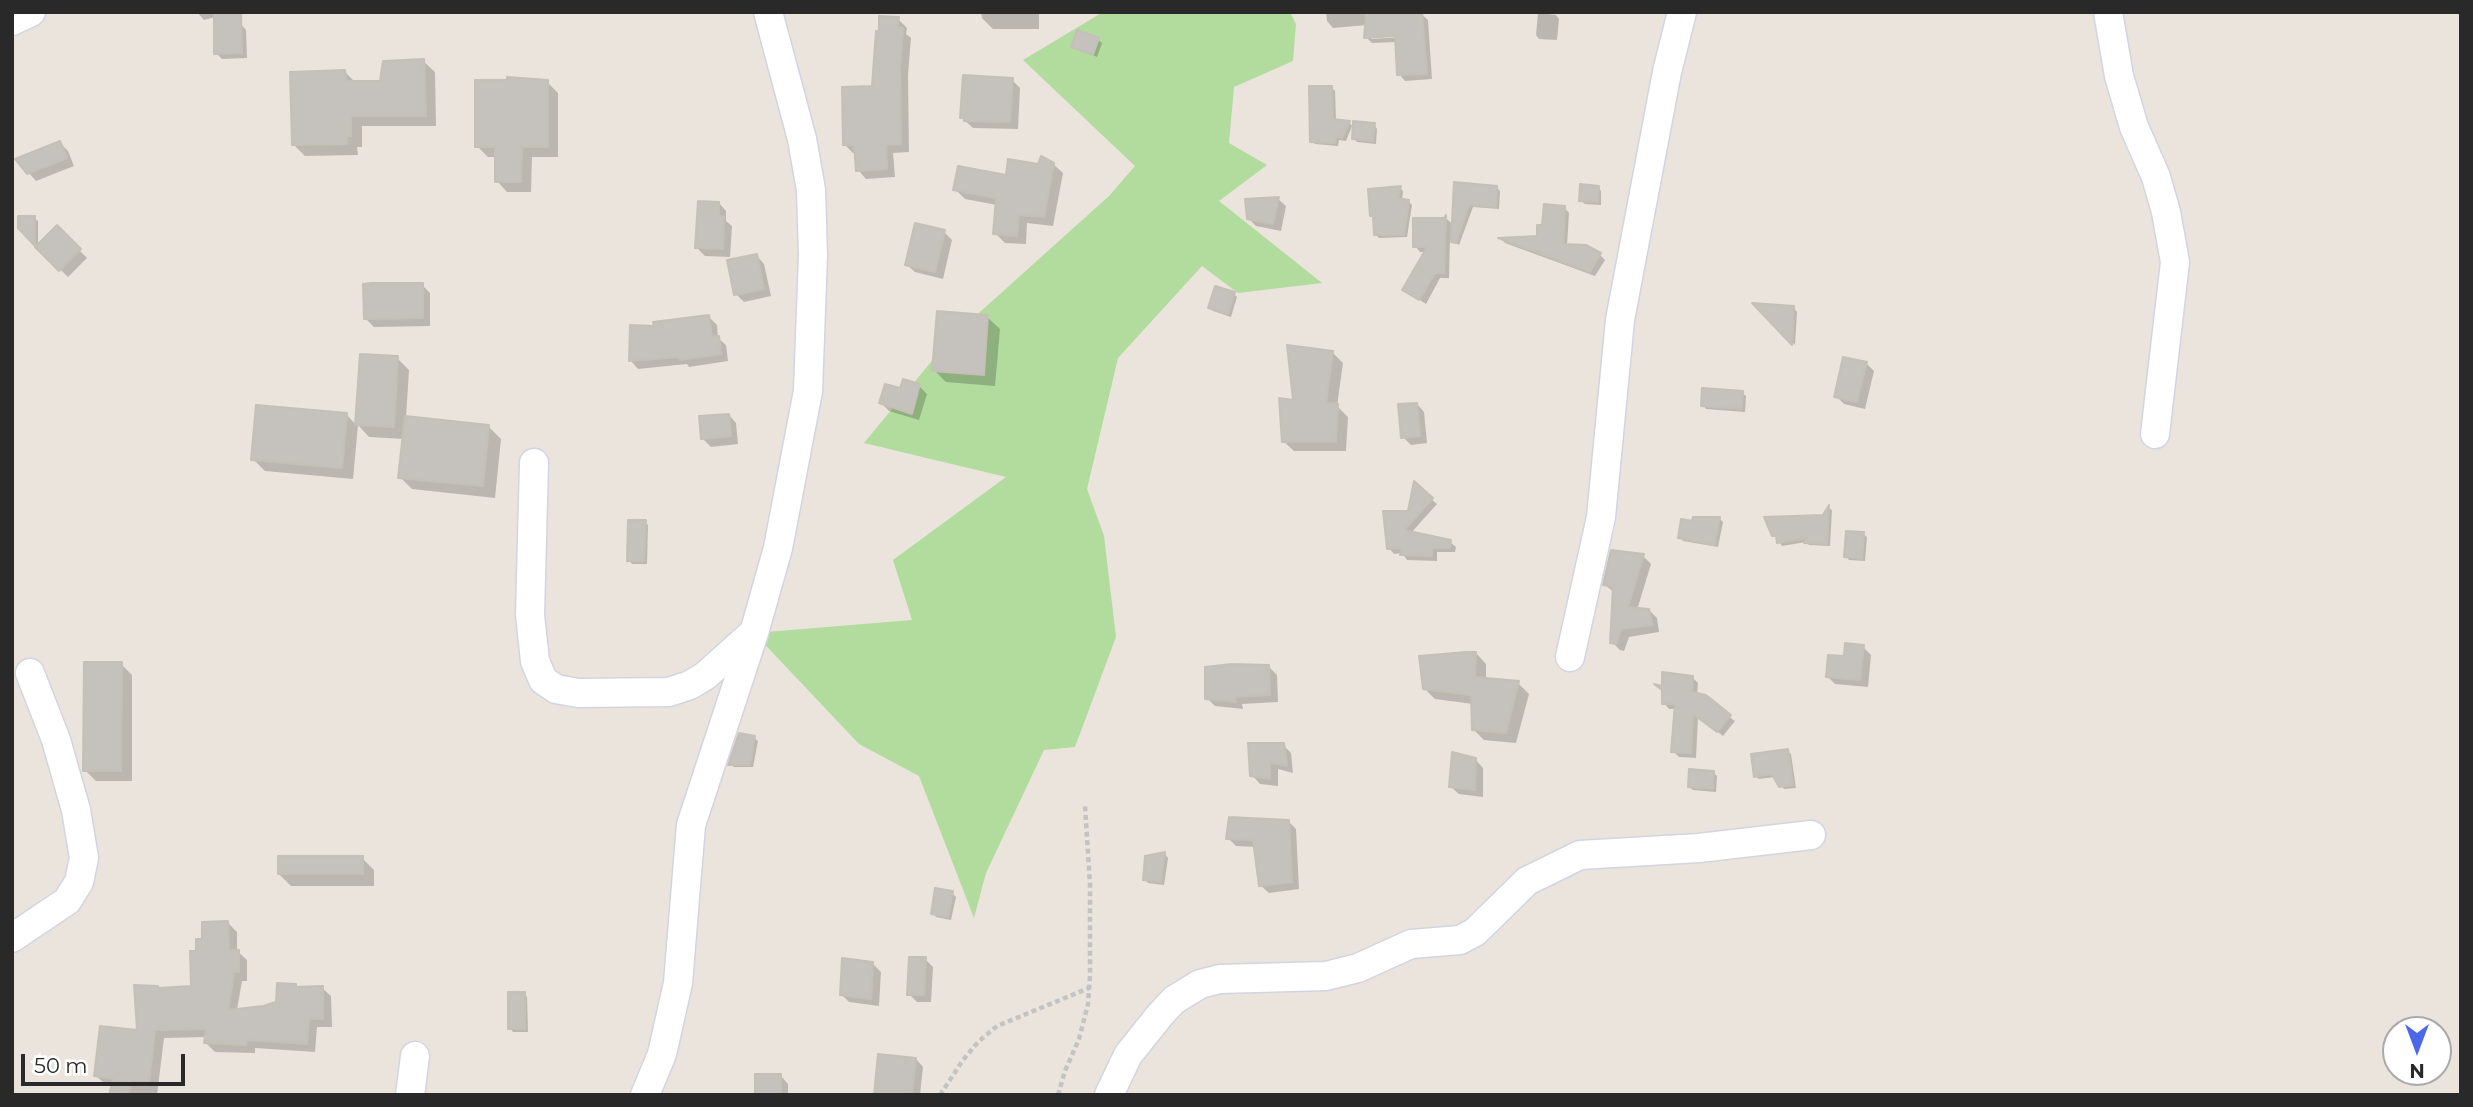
<!DOCTYPE html>
<style>
body{margin:0}
#map{position:relative;width:2473px;height:1107px;overflow:hidden;background:#eae4dc;font-family:Montserrat,sans-serif}
canvas{display:block}
.frame{position:absolute;inset:0;border:14px solid #292929;pointer-events:none}
.north{position:absolute;left:2382px;top:1016px;width:70px;height:70px;box-sizing:border-box;background:#fff;border:2px solid #a9a9a9;border-radius:50%;rotate:180deg;font-size:19px;font-weight:700;line-height:28px;text-align:center;color:#292929}
.north::after{content:'';display:block;margin:auto;width:24px;height:32px;background:#4c68e8;clip-path:polygon(50% 0,100% 100%,50% 72%,0 100%)}
.scale{position:absolute;left:21px;top:1054px;width:164px;height:32px;box-sizing:border-box;border:4px solid #292929;border-top:0;padding-left:9px;font-size:21px;line-height:24px;white-space:nowrap;color:#292929;-webkit-text-stroke:5px #fff;paint-order:stroke}
</style>
<div id="map">
<canvas width="2473" height="1107"></canvas>
<div class="frame"></div>
<div class="north">N</div>
<div class="scale">50 m</div>
</div>
<script>
const c = document.querySelector('canvas').getContext('2d');
c.lineJoin = 'round';
function fillPath(path, color) {
  c.fillStyle = color;
  c.fill(path, 'evenodd');
}
function shape(rows) {
  const path = new Path2D();
  for (const r of rows) {
    path.moveTo(r[0], r[1]);
    for (let i = 2; i < r.length; i += 2) path.lineTo(r[i], r[i + 1]);
  }
  return path;
}
function stroke(path, color, width, dash) {
  c.strokeStyle = color;
  c.lineWidth = width;
  c.lineCap = dash ? 'butt' : 'round';
  c.setLineDash(dash || []);
  c.stroke(path);
}
fillPath(shape([
 [1103,12,1290,12,1296,24,1293,61,1234,87,1229,143,1267,165,1219,201,1322,283,1238,293,1202,266,1118,358,1087,489,1104,536,1116,637,1075,747,1044,750,986,873,974,918,919,776,859,744,754,633,912,620,893,560,1006,477,864,443,950,339,1109,196,1135,166,1023,60]
]), '#b2db9e');
fillPath(shape([
 [197,12,237,12,240,23,246,30,247,58,222,59,216,53,215,17,204,20],
 [981,12,1039,12,1039,29,993,29,982,18],
 [1326,12,1419,12,1428,20,1432,79,1405,81,1399,74,1397,42,1372,43,1366,37,1367,25,1333,28,1327,21],
 [1404,34,1404,37,1371,39,1371,36],
 [1538,13,1556,15,1559,19,1557,40,1539,39,1536,35],
 [898,19,907,28,906,34,911,38,908,75,909,152,893,153,895,177,866,179,858,170,856,153,853,153,844,144,874,88],
 [1098,40,1102,43,1097,57,1073,46],
 [423,61,435,72,436,126,362,126,362,147,357,147,358,155,305,156,293,144,345,72,355,82,382,82],
 [1012,80,1020,88,1018,129,973,128,962,118],
 [547,82,558,93,558,157,532,157,531,192,507,192,497,181,497,157,488,157,477,146],
 [1332,88,1335,91,1336,121,1349,122,1352,126,1346,141,1339,140,1338,146,1315,144,1312,141],
 [1374,125,1377,129,1376,144,1357,142,1354,138],
 [60,143,68,151,74,166,36,181,28,172],
 [1053,164,1063,173,1053,226,1027,223,1026,244,1005,243,995,233,997,205,965,199,955,189,1007,177,1039,166],
 [1456,184,1496,187,1500,191,1499,209,1473,207,1459,245,1450,239,1449,278,1440,278,1426,304,1405,290,1426,252,1420,252,1415,246,1446,218,1454,226],
 [1598,187,1601,191,1601,205,1585,204,1581,201],
 [1400,188,1403,191,1402,201,1409,202,1412,205,1407,237,1379,238,1376,235,1375,219,1371,215],
 [1278,199,1286,206,1281,231,1256,226,1248,218],
 [719,203,726,211,726,221,732,226,730,257,705,256,697,248],
 [1564,207,1569,213,1567,246,1600,255,1605,260,1595,276,1505,243,1502,239,1538,238,1544,227],
 [34,218,38,221,38,246,20,228],
 [57,228,87,258,68,277,38,247],
 [944,232,952,240,943,279,915,272,907,265],
 [757,256,764,264,771,296,744,302,736,294],
 [422,285,430,293,430,326,374,327,366,319],
 [1234,294,1237,297,1231,317,1213,311,1210,308],
 [1756,305,1794,308,1797,312,1795,345],
 [709,317,717,325,718,338,726,345,728,361,689,367,687,364,638,369,631,361,656,328],
 [987,317,1000,329,995,386,946,382,934,370],
 [1332,352,1343,363,1337,406,1348,417,1346,451,1294,451,1283,441,1295,402],
 [361,356,397,358,409,370,406,418,488,426,501,439,495,498,412,489,400,477,404,439,369,437,358,425,353,479,265,471,253,459,346,414,357,426],
 [1866,363,1874,371,1865,409,1844,404,1836,396],
 [919,386,927,394,919,420,889,411,881,403,901,390],
 [1742,393,1746,396,1745,412,1706,409,1703,405],
 [1417,404,1424,412,1427,443,1411,445,1403,437],
 [729,415,736,423,738,444,711,447,703,439],
 [1415,485,1437,504,1411,533,1450,542,1456,547,1455,552,1437,552,1437,561,1407,560,1402,553,1394,554,1389,548,1409,513],
 [1829,508,1832,510,1830,546,1809,545,1806,542,1782,546,1774,535,1824,516],
 [1719,518,1723,522,1718,547,1683,541,1680,537,1694,523],
 [645,522,648,525,647,564,632,564,629,560],
 [1863,534,1867,537,1865,561,1849,560,1846,556],
 [1643,556,1651,564,1637,610,1649,610,1657,618,1659,632,1629,637,1624,651,1620,650,1612,642,1615,593,1605,585],
 [1863,647,1871,655,1868,687,1835,684,1827,676,1845,658],
 [1476,653,1486,664,1486,680,1518,683,1529,694,1516,743,1484,740,1474,730,1473,704,1435,699,1424,688],
 [121,664,132,675,132,781,96,781,85,770],
 [1269,667,1277,675,1278,702,1242,704,1243,709,1215,706,1207,698],
 [1693,678,1698,683,1697,695,1735,721,1723,736,1698,717,1696,758,1679,757,1673,751,1676,709,1669,709,1664,703],
 [754,738,758,741,753,767,734,767,730,764],
 [1283,745,1291,753,1293,773,1278,769,1278,786,1260,784,1252,775],
 [1787,751,1791,754,1796,788,1784,789,1775,777,1759,779,1756,776],
 [1475,759,1483,768,1483,797,1459,794,1451,787],
 [1714,773,1717,776,1716,792,1693,790,1689,787],
 [1288,821,1296,829,1299,889,1269,893,1261,886,1255,847,1236,846,1228,838],
 [1165,854,1168,858,1164,885,1148,883,1145,879],
 [362,858,374,870,374,886,291,886,279,874],
 [952,893,956,897,951,920,936,917,933,913],
 [228,923,237,932,237,951,247,960,247,981,242,981,237,1010,264,1008,277,1003,296,986,298,988,322,988,331,996,332,1027,317,1027,315,1052,255,1048,255,1053,215,1052,206,1043,207,1037,164,1038,157,1095,111,1095,113,1085,105,1084,96,1076,139,1032,159,990,193,988,198,953,203,941],
 [925,959,933,967,931,1002,917,1002,909,994],
 [873,964,881,972,879,1006,849,1002,841,994],
 [524,993,527,997,528,1032,513,1032,510,1028],
 [916,1059,923,1067,920,1095,875,1095],
 [781,1076,788,1084,788,1095,757,1095]
]), '#0003');
const building = shape([
 [214,12,241,12,242,53,214,54,214,12],
 [1366,12,1422,12,1427,74,1397,75,1395,36,1364,38,1366,12],
 [879,16,899,17,898,27,903,28,900,65,901,144,886,145,887,169,856,171,854,145,843,145,842,87,872,86,876,31,879,31,879,16],
 [1077,30,1099,38,1093,55,1071,47,1077,30],
 [424,59,426,116,351,116,351,136,347,136,347,144,292,145,290,72,345,70,346,81,380,81,383,61,424,59],
 [963,75,1013,78,1010,122,964,121,964,118,960,118,963,75],
 [507,77,548,80,548,147,522,147,521,182,495,182,495,147,475,147,475,80,507,80,507,77],
 [1309,86,1332,86,1333,119,1350,121,1342,138,1336,137,1335,143,1310,142,1309,86],
 [1353,121,1375,123,1373,141,1352,139,1353,121],
 [60,141,67,158,27,174,15,159,60,141],
 [1041,156,1054,163,1044,217,1019,215,1017,236,993,234,996,198,953,190,958,166,1006,175,1008,159,1038,164,1041,156],
 [1454,182,1497,186,1496,207,1469,205,1456,243,1451,242,1454,182],
 [1580,184,1599,186,1598,202,1579,201,1580,184],
 [1401,186,1398,198,1409,200,1404,235,1374,235,1373,216,1370,216,1368,189,1401,186],
 [1279,197,1273,224,1247,219,1245,199,1279,197],
 [698,201,719,202,719,216,724,217,723,249,695,248,698,201],
 [1544,204,1565,206,1563,244,1586,245,1601,253,1590,272,1498,238,1537,236,1537,225,1542,225,1544,204],
 [1446,215,1444,273,1435,273,1419,300,1402,290,1427,247,1413,247,1413,218,1444,218,1446,215],
 [18,216,35,216,35,246,18,228,18,216],
 [915,223,945,230,935,272,905,265,915,223],
 [57,225,81,249,59,271,35,247,57,225],
 [757,254,764,289,734,295,727,260,757,254],
 [371,283,423,283,423,318,364,319,363,284,371,283],
 [1215,286,1235,292,1228,314,1208,308,1215,286],
 [1752,303,1794,306,1792,345,1752,303],
 [937,311,988,315,984,375,932,371,937,311],
 [709,315,712,337,719,336,721,354,680,360,679,357,629,361,630,325,654,326,653,322,709,315],
 [1287,345,1333,351,1326,403,1338,404,1336,442,1282,442,1279,398,1293,400,1287,345],
 [360,354,398,356,394,427,355,425,360,354],
 [1843,357,1867,362,1857,402,1834,397,1843,357],
 [903,379,920,384,912,414,879,403,885,384,900,388,903,379],
 [1702,388,1743,391,1742,409,1701,406,1702,388],
 [1417,403,1420,436,1401,438,1398,404,1417,403],
 [256,405,347,413,342,468,251,460,256,405],
 [729,414,731,436,701,439,699,416,729,414],
 [405,416,489,425,483,486,398,478,405,416],
 [1414,481,1433,498,1404,530,1451,540,1450,548,1432,548,1432,556,1400,555,1402,548,1387,549,1383,511,1408,511,1414,481],
 [1829,505,1827,544,1804,543,1807,538,1777,543,1776,536,1772,536,1764,517,1823,515,1829,505],
 [1693,517,1720,517,1715,545,1678,538,1681,519,1692,521,1693,517],
 [628,520,646,520,644,561,627,561,628,520],
 [1846,531,1864,532,1862,559,1844,557,1846,531],
 [1611,550,1644,554,1628,607,1649,609,1652,625,1621,629,1616,644,1610,643,1613,587,1603,585,1611,550],
 [1845,643,1864,645,1860,680,1826,677,1828,655,1844,656,1845,643],
 [1466,652,1476,652,1475,677,1519,681,1506,733,1472,730,1471,695,1423,689,1419,656,1466,652],
 [84,662,122,662,121,771,83,771,84,662],
 [1232,664,1269,665,1270,695,1235,697,1236,702,1205,699,1205,667,1232,664],
 [1662,672,1693,676,1692,692,1706,695,1731,715,1717,732,1693,714,1691,753,1671,752,1675,704,1662,704,1662,690,1654,684,1662,686,1662,672],
 [739,733,755,736,750,765,728,765,739,733],
 [1248,743,1284,743,1287,766,1270,762,1270,779,1250,776,1248,743],
 [1788,749,1793,785,1779,787,1772,774,1754,777,1751,754,1788,749],
 [1452,752,1476,758,1475,790,1449,787,1452,752],
 [1689,769,1714,771,1713,789,1688,787,1689,769],
 [1229,817,1289,820,1292,882,1259,886,1253,840,1226,839,1229,817],
 [1165,852,1161,882,1143,880,1145,856,1165,852],
 [278,856,363,856,363,874,278,874,278,856],
 [935,888,953,891,948,917,931,914,935,888],
 [228,921,229,950,239,950,239,972,234,972,228,1010,263,1006,276,1002,277,983,296,984,296,987,323,986,323,1019,309,1019,307,1044,247,1040,246,1045,204,1043,206,1029,155,1030,149,1083,132,1081,128,1095,109,1095,113,1079,94,1076,100,1026,137,1030,134,985,158,986,159,988,191,986,190,951,196,951,196,939,202,939,202,922,228,921],
 [909,957,926,957,924,995,907,995,909,957],
 [842,958,873,962,871,999,840,995,842,958],
 [508,992,525,992,525,1029,508,1029,508,992],
 [878,1054,916,1058,912,1095,874,1095,878,1054],
 [755,1074,781,1074,781,1095,755,1095,755,1074]
]);
fillPath(building, '#c5c1bc');
stroke(building, '#c5c0b6', 2);
const minor = shape([
 [2108,12,2119,76,2134,127,2156,177,2166,212,2175,262,2155,434],
 [12,21,31,12],
 [534,463,530,615,535,661,543,680,556,689,578,693,669,692,690,685,705,676,752,634],
 [1570,657,1601,517,1620,320,1667,72,1682,12],
 [12,938,67,901,79,882,84,858,76,810,56,740,30,673],
 [410,1095,415,1056],
 [645,1095,662,1054,678,983,691,825,754,633,778,548,808,391,813,255,811,190,802,139,768,12],
 [1109,1095,1128,1055,1160,1015,1174,1000,1200,984,1220,979,1326,976,1358,968,1411,944,1460,940,1475,932,1527,881,1580,855,1699,848,1811,835]
]);
stroke(minor, '#d2d5e1', 31);
stroke(shape([
 [940,1095,963,1060,978,1042,997,1026,1089,988],
 [1058,1095,1065,1071,1079,1039,1088,1004,1090,976,1090,884,1085,806]
]), '#c3c3c3', 4.5, [5, 3.5]);
stroke(minor, '#fff', 28);
</script>
